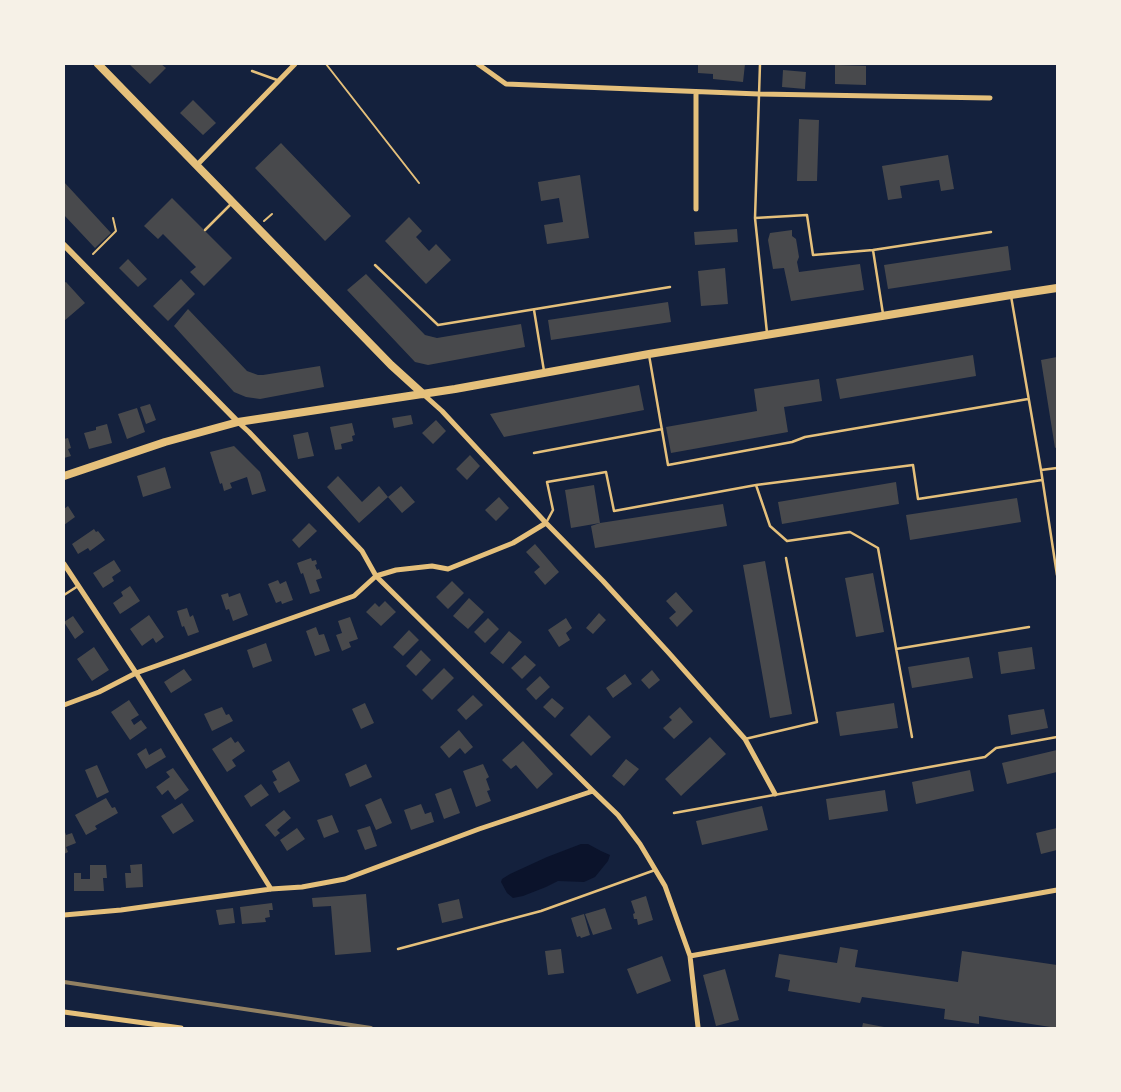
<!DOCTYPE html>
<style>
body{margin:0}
#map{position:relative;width:1121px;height:1092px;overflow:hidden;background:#14213d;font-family:"Exo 2",sans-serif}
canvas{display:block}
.frame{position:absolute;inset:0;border:65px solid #f6f1e7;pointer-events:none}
</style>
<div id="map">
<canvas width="1121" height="1092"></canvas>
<div class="frame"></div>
</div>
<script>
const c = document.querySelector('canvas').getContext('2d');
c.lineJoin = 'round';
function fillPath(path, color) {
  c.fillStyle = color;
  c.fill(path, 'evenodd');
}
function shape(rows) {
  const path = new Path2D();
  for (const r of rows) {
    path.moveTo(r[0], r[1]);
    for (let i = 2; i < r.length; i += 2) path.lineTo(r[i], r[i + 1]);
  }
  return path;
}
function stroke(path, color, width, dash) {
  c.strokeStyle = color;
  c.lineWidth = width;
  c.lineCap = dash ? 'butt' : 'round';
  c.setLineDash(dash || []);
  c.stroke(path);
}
fillPath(shape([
 [581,844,588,844,601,851,610,855,608,861,595,877,584,882,558,881,546,887,523,896,513,898,507,893,501,882,502,879,510,874,547,857]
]), '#0b132b');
fillPath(shape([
 [129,64,161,64,166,68,150,84],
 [698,64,745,64,743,82,713,79,713,74,698,73],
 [835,65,866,66,866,85,835,84],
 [783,70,806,72,805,89,782,87],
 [193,100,216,123,203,135,180,113],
 [799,119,819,120,817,181,797,181],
 [281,143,351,216,325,241,255,168],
 [948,155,954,189,941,191,939,180,900,186,902,198,888,200,882,166],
 [580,175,589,238,547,244,544,225,563,222,559,198,541,201,538,182],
 [64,182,111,233,95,248,64,215],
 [172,198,232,258,204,286,190,272,196,267,163,234,158,239,144,226],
 [409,217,422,231,416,237,429,251,436,244,451,260,426,284,385,241],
 [737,229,738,242,695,245,694,232],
 [792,230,792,236,796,239,799,257,797,262,799,272,860,264,864,290,791,301,784,268,773,269,768,240,770,233],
 [1008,246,1011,270,888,289,884,265],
 [128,259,147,279,138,287,119,268],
 [725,268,728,304,701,306,698,271],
 [366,274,425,335,437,338,521,324,525,347,428,365,415,362,347,290],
 [181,279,195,294,168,321,153,306],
 [66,282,85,303,64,321,64,283],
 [668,302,671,322,551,340,548,320],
 [188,309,247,371,258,375,263,375,320,366,324,387,260,399,246,397,234,392,174,326],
 [973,355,976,376,840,399,836,379],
 [1057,357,1057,447,1055,448,1041,360],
 [819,379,822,401,784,407,788,432,671,453,666,427,757,411,754,389],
 [639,385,644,410,504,437,490,414],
 [150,404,156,420,146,424,140,407],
 [137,408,145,432,127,439,118,414],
 [411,415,413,424,394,428,392,418],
 [436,420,446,431,433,444,422,433],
 [352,423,355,435,352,436,353,441,341,444,342,449,335,450,330,427],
 [107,424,112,443,89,449,84,433,96,430,96,427],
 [308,432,314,456,298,459,293,435],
 [68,438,71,448,68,449,71,456,64,458,64,439],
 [234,446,260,472,266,491,252,495,247,477,230,483,232,488,224,491,222,483,220,484,210,452],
 [470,455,480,466,467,480,456,469],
 [165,467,171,488,143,497,137,476],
 [338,476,362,502,379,486,388,497,401,486,415,502,402,513,388,497,359,523,327,487],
 [896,482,899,504,782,524,778,502],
 [594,485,600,523,571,528,565,490],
 [499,497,509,508,496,521,485,510],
 [1017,498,1021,522,910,540,906,515],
 [723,504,727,526,595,548,591,526,600,523],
 [68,506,75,517,64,525,64,509],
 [309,523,317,531,299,548,292,540],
 [94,529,96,532,98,531,105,540,90,551,88,548,78,554,72,544],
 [535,544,559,572,545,585,534,572,540,567,526,552],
 [311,558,312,561,316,560,317,564,315,565,317,570,319,569,322,578,316,580,320,591,310,594,303,573,301,574,297,563],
 [114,560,121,571,112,577,114,581,103,588,93,573],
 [765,561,792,714,770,718,743,565],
 [873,573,884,632,856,637,845,578],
 [278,580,280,584,286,581,293,600,282,604,281,601,276,603,268,584],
 [452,581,464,593,448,609,436,597],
 [130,586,140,601,120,614,113,603,123,596,121,592],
 [676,592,693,611,677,627,669,618,676,612,666,601],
 [228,593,229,597,240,593,248,615,233,621,229,609,226,610,221,595],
 [469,598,484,612,468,629,453,616],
 [385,601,396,612,381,626,366,612,375,603,379,607],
 [187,608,190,617,193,615,199,632,188,636,184,626,182,627,177,611],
 [599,613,606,620,593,634,586,628],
 [149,615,164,637,156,643,153,638,142,646,130,629],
 [73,616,84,632,75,639,64,622],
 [350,617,358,639,349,642,351,647,342,651,336,635,342,633,338,621],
 [488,618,499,629,485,643,474,632],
 [566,618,572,628,566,633,570,640,559,647,548,630],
 [316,627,319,635,324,634,330,651,315,656,306,631],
 [409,630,419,640,403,656,393,647],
 [509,631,522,642,503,664,490,653],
 [266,643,272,661,253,668,247,650],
 [94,647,109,670,92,681,77,659],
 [1032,647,1035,669,1001,674,998,652],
 [421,650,431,660,416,676,406,666],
 [525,655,536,665,522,679,511,668],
 [969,657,973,678,912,688,908,667],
 [444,668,454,678,432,700,422,690],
 [184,669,192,680,171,693,164,682],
 [652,670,660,680,649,689,641,680],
 [625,674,632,684,613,698,606,688],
 [540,676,550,687,536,700,526,689],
 [473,695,483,705,466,720,457,710],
 [552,698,564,708,555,718,543,707],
 [129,700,139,715,131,720,134,725,141,720,147,728,130,740,111,712],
 [365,703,374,723,361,729,352,709],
 [894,703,898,728,840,736,836,712],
 [222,707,226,715,229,714,233,721,212,731,204,714],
 [680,707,693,722,674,739,663,728,672,720,669,717],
 [1044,709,1048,728,1011,735,1008,715],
 [589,715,611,737,591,756,570,735],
 [459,730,473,747,465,754,460,748,449,758,440,747],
 [231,737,235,743,238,741,245,751,232,760,236,766,227,772,212,749],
 [710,737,726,754,681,796,665,779],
 [523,741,553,774,537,789,516,765,511,769,502,760],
 [146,748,149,755,161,748,166,757,146,769,137,754],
 [1057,750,1057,772,1007,784,1002,763],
 [626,759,639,769,624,786,612,776],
 [289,761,300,781,279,793,273,782,277,780,272,771],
 [366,764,372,777,350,787,345,774],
 [483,764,489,777,486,779,490,790,487,791,491,801,476,807,463,771],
 [97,765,109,792,97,798,85,770],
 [173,768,189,790,175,800,168,790,162,795,156,787,170,777,166,772],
 [970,770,974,791,916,804,912,782],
 [261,784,269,795,251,807,244,796],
 [451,788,460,813,444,819,435,794],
 [885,790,888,811,829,820,826,799],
 [106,798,112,808,115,807,118,813,95,826,97,829,86,835,75,815],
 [381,798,392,823,376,830,365,805],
 [182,803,194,821,173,834,161,816],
 [421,804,425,814,431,812,434,822,411,830,404,810],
 [762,806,768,830,702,845,696,821],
 [284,810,291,818,277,830,280,833,275,837,265,825],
 [332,815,339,832,324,838,317,820],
 [370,826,377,846,365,850,357,830],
 [297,828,305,839,287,851,280,840],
 [1057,828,1057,850,1041,854,1036,833],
 [64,829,66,835,72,833,76,843,66,847,68,852,64,854],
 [142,864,143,887,126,888,125,873,131,873,130,865],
 [90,865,106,865,107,878,103,878,104,891,74,891,74,873,81,873,81,879,90,879],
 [366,894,371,952,335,955,331,906,313,907,312,898],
 [646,896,653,920,638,925,637,919,634,919,633,914,635,913,631,901],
 [459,899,463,918,442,923,438,904],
 [272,903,273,910,269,910,270,917,265,918,266,922,242,924,240,907],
 [233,908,235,923,219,925,216,910],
 [605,908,612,929,593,935,585,914],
 [584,914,590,935,581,938,580,936,577,937,571,918],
 [840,947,858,950,855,967,958,982,962,951,1057,965,1057,1028,979,1016,979,1024,944,1019,945,1009,862,997,860,1003,788,991,790,980,775,977,779,954,837,963],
 [561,949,564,973,548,975,545,951],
 [662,956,671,981,637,994,627,969],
 [725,969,739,1020,716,1026,703,975],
 [863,1023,884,1027,884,1028,862,1028]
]), '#48494c');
stroke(shape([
 [326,64,419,183],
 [264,221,272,214],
 [93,254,116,231,113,218]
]), '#e5c07b', 2);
stroke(shape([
 [252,71,277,80],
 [755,218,760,64],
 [205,230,232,203],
 [375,265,438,325,670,287],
 [1011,296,1041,470,1057,468],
 [534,310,544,371],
 [883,314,873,250,991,232],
 [767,333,755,218,807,215,813,255,873,250],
 [649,355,668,465,792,442,805,437,1028,399],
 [534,453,662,429],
 [1041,470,1057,575],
 [756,485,770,526,787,541,850,532,878,548,912,737],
 [546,523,553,510,547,482,606,472,614,511,756,485,913,465,918,499,1042,480],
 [64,595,78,586],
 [896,649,1029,627],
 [745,739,817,722,786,558],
 [674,813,985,757,996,748,1057,737],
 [398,949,541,911,655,870]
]), '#e5c07b', 2.5);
stroke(shape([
 [478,64,506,84,759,94,990,98],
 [696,92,696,209],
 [197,165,295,64],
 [423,394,442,411,546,523,603,581,668,652,745,739,775,794],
 [238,422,249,432,362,551,376,576,593,791,618,815,640,844,665,886,690,956,698,1027],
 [64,564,136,673,271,889],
 [64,705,99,692,136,673,354,596,376,576,396,570,432,566,448,569,513,543,546,523],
 [64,915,121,910,271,889,302,887,345,879,479,829,593,791],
 [690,956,1057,890],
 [64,1012,181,1028]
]), '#e5c07b', 5);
stroke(shape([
 [64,245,238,422]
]), '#e5c07b', 6);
stroke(shape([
 [98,64,391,365,423,394],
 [64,476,165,442,238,422,455,389,649,354,1011,295,1057,288]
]), '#e5c07b', 8);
stroke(shape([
 [64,982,371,1028]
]), '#918062', 4);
</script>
